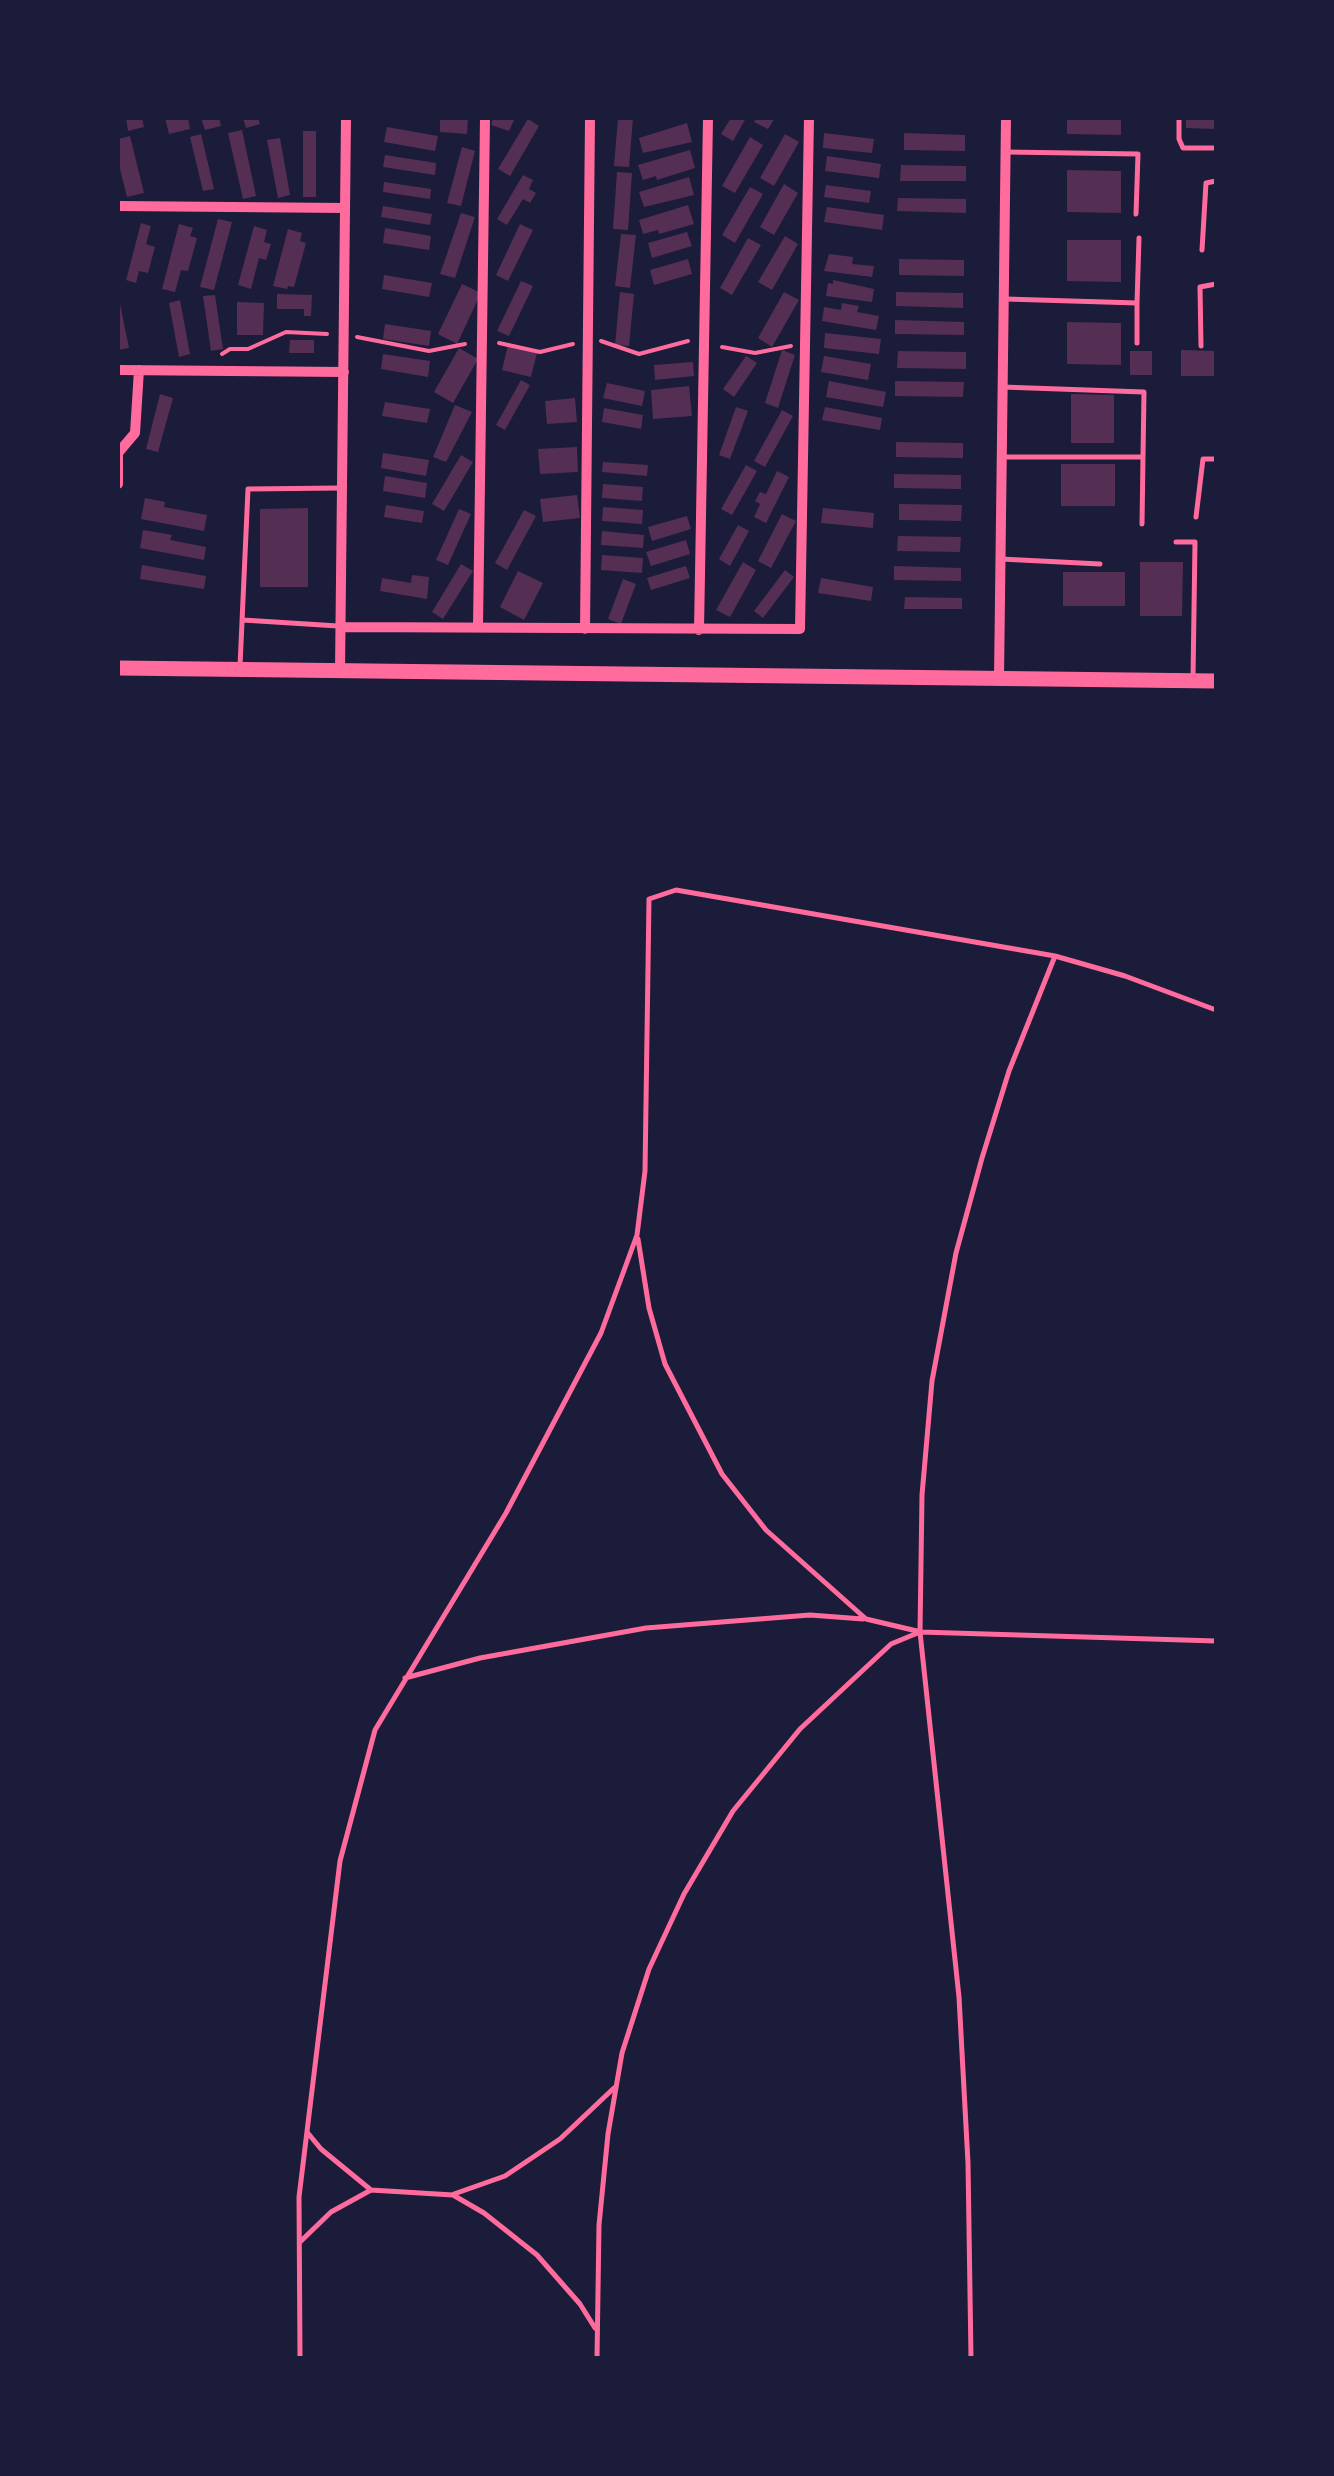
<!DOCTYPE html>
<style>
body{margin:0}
#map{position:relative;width:1334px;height:2476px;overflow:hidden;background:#1b1b3a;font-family:Literata,serif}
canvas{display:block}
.frame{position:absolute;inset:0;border:120px solid #1b1b3a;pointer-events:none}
</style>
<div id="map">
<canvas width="1334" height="2476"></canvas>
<div class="frame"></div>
</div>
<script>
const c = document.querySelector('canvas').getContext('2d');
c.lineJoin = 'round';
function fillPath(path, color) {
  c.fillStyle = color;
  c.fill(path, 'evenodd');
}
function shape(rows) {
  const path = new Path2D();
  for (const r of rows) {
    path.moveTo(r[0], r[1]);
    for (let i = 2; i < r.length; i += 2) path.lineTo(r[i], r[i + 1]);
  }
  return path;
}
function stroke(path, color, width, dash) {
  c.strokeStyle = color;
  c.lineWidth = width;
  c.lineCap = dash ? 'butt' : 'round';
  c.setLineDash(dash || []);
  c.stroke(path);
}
fillPath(shape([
 [126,118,142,118,144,127,128,131],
 [165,118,188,118,190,129,169,134],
 [201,118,219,118,221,126,205,130],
 [243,118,258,118,260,124,246,128],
 [440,118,468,118,467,134,440,132],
 [493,118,515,118,509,131,491,125],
 [618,118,633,118,629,167,614,166],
 [731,118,746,118,733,141,721,134],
 [756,118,775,118,768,129,754,122],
 [1067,118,1121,118,1121,135,1067,134],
 [1186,118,1216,118,1216,129,1186,128],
 [528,119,539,126,510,176,498,169],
 [687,123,692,142,643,153,639,138],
 [387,127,438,136,435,151,384,142],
 [242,130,256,196,243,199,228,133],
 [303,131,316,131,316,197,303,197],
 [824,133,874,139,872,153,823,148],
 [904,133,965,135,965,151,904,150],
 [201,134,214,189,203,191,190,137],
 [785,134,799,142,774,186,760,178],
 [130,136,144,193,127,197,118,161,118,139],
 [750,137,763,145,735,193,722,186],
 [280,138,290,195,278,198,267,140],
 [462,147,475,151,461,206,447,203],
 [690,150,695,168,657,180,656,176,643,180,638,165],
 [385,155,436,163,435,175,383,167],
 [827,156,881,164,879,178,825,171],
 [901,165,966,166,966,181,900,181],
 [1067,170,1121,171,1121,213,1067,212],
 [617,172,632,173,628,230,613,229],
 [523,175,533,180,529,189,536,193,530,203,523,199,507,225,497,219],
 [689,177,694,195,644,207,639,192],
 [384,182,431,189,430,199,383,192],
 [784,184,798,193,774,235,760,227],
 [826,185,871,191,869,203,824,197],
 [750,187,763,194,735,243,722,235],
 [898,198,966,199,966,213,897,211],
 [688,205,694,224,659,234,658,230,643,234,639,220],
 [383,206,432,214,430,225,381,217],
 [827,207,884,215,882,230,824,222],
 [461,213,475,217,455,278,440,274],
 [218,219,232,222,214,290,200,287],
 [141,223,151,226,146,244,155,247,148,273,139,271,136,283,126,280],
 [179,224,193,228,190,236,197,238,188,271,181,270,175,292,162,289],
 [520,224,533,230,508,281,496,275],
 [254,226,267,230,264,242,271,244,266,260,259,258,251,289,238,285],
 [385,228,431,236,429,250,383,243],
 [288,229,302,233,300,241,306,243,294,287,288,286,287,289,273,286],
 [687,232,692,246,652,258,648,243],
 [621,234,636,235,630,288,615,286],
 [785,236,798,244,772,290,758,282],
 [748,238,761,245,732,295,720,288],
 [1067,240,1121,240,1121,282,1067,281],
 [829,254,853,257,852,264,874,266,872,277,824,271],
 [688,259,692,274,654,285,650,270],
 [899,259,964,260,964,276,899,275],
 [384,275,432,283,429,297,382,289],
 [833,280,874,289,872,302,826,296,828,283,833,284],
 [521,281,533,286,509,336,497,331],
 [462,284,481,293,457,344,438,334],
 [620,292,634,294,629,346,615,345],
 [784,292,799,300,772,347,758,338],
 [896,292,963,293,963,308,896,306],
 [277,294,312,295,311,316,304,316,304,309,277,309],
 [215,295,223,349,211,351,203,296],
 [119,299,129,348,118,350,118,300],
 [180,300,190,354,179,357,169,303],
 [237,302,264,303,263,335,237,335],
 [842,303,859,306,857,312,879,316,876,330,822,321,824,307,841,310],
 [895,320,964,322,964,335,895,334],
 [1067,322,1121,323,1121,365,1067,364],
 [385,324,431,331,429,346,383,339],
 [825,333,881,339,879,354,824,348],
 [290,340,314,340,314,353,289,353],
 [508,345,537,353,531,377,502,370],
 [459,348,478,359,453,403,434,392],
 [782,350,795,355,778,408,765,403],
 [1181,350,1216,351,1216,376,1181,376],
 [898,351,966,352,966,369,897,368],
 [1130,351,1152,351,1152,375,1130,375],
 [383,354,430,361,428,377,381,369],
 [746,356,757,363,734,397,723,389],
 [824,356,871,364,868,380,821,372],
 [693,362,694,376,655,380,654,365],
 [521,380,530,385,505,430,496,425],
 [829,381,886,392,883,407,826,397],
 [895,381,964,382,963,397,895,396],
 [607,383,645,391,642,406,603,398],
 [689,386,692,416,653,419,651,390],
 [160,394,173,398,158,452,146,449],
 [1071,394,1114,395,1114,443,1071,443],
 [575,398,577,422,547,424,545,401],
 [385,402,430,409,427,423,382,416],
 [455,405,472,412,446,462,433,457],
 [736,407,748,411,730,459,719,455],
 [825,407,882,418,880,430,822,420],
 [604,408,643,415,641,429,602,422],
 [782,410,793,416,765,467,754,461],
 [896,442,963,443,963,458,896,457],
 [577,447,578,472,540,474,538,449],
 [383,453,429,460,426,476,381,468],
 [461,455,473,462,444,511,432,504],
 [603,462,648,465,647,476,602,472],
 [1061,464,1115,464,1115,506,1061,506],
 [746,465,757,471,732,515,721,509],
 [777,471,789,477,766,523,754,517,760,504,755,501,760,492,766,494],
 [894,474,961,475,961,489,894,488],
 [385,476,427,483,425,498,383,491],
 [603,484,643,487,642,501,602,498],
 [577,495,580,518,543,522,540,499],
 [145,498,165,502,164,507,207,515,204,531,141,519],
 [899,504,962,505,961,521,899,520],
 [386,505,424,511,422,523,384,517],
 [603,507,643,510,642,524,602,521],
 [308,508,308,587,260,587,260,509],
 [823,508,874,513,873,528,821,523],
 [459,509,471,514,448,565,436,560],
 [524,510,536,516,507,570,495,563],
 [782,514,796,521,771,568,758,561],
 [687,516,691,529,652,541,648,527],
 [738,525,749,531,730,566,719,559],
 [143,530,172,535,170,540,206,547,204,560,140,548],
 [602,531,644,535,643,548,601,545],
 [898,536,961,537,960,552,897,551],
 [686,540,690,554,651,566,646,552],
 [602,555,643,558,642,573,601,570],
 [743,562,756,570,730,617,716,610],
 [1140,562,1183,562,1182,616,1140,616],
 [461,564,473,571,443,619,432,612],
 [142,565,206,576,204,589,140,579],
 [686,566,690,578,651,590,647,578],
 [894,566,961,568,961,581,894,580],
 [785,570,794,577,763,618,754,611],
 [518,571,543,583,524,620,500,607],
 [1063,572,1125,572,1125,606,1063,606],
 [412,575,429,577,427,599,380,591,382,578,411,583],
 [821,578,873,587,871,601,818,593],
 [623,579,636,584,621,624,608,619],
 [905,597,962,598,962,609,904,609]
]), '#542f53');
stroke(shape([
 [357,337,429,351,465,344],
 [601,341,639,354,688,341],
 [499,343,540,352,573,344],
 [722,347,755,353,791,346],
 [222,354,230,349,248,349,286,332,327,334]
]), '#ff6b9d', 4);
stroke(shape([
 [1179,118,1179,139,1183,148,1216,148],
 [1006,152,1138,154,1136,214],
 [1202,250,1206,183,1216,181],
 [1006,299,1137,303,1137,343],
 [1137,303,1139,238],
 [1201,346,1200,287,1216,284],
 [1002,387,1144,392,1143,457],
 [1003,457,1143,457,1142,524],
 [1196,517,1203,459,1216,459],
 [1176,542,1195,542,1193,678],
 [1001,559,1100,564],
 [243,620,338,626],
 [240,666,248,489,340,488],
 [638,1239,649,1308,665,1364,722,1474,766,1530,866,1619,917,1631],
 [405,1678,480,1658,646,1628,810,1615,863,1619],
 [307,2132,321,2149,371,2190],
 [454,2194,505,2176,560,2139,614,2088],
 [300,2242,331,2212,371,2190,453,2195,484,2213,537,2255,580,2304,595,2328],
 [300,2358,299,2197,340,1861,375,1730,506,1513,601,1333,637,1235,645,1171,649,899,676,890,1055,956],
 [597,2358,599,2225,608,2134,622,2053,649,1969,684,1894,733,1811,800,1729,891,1644,920,1632,1216,1641],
 [971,2358,968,2163,959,1997,920,1632,922,1495,932,1381,956,1253,982,1158,1009,1071,1055,956,1125,976,1216,1010]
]), '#ff6b9d', 5);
stroke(shape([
 [118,206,345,208],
 [118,370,344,372],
 [118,484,118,453,135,433,139,370],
 [341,627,800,629,809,118],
 [478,627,485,118],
 [585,629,590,118],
 [699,630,708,118],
 [340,670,346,118],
 [999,678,1006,118]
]), '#ff6b9d', 10);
stroke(shape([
 [118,668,1216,681]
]), '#ff6b9d', 15);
</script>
